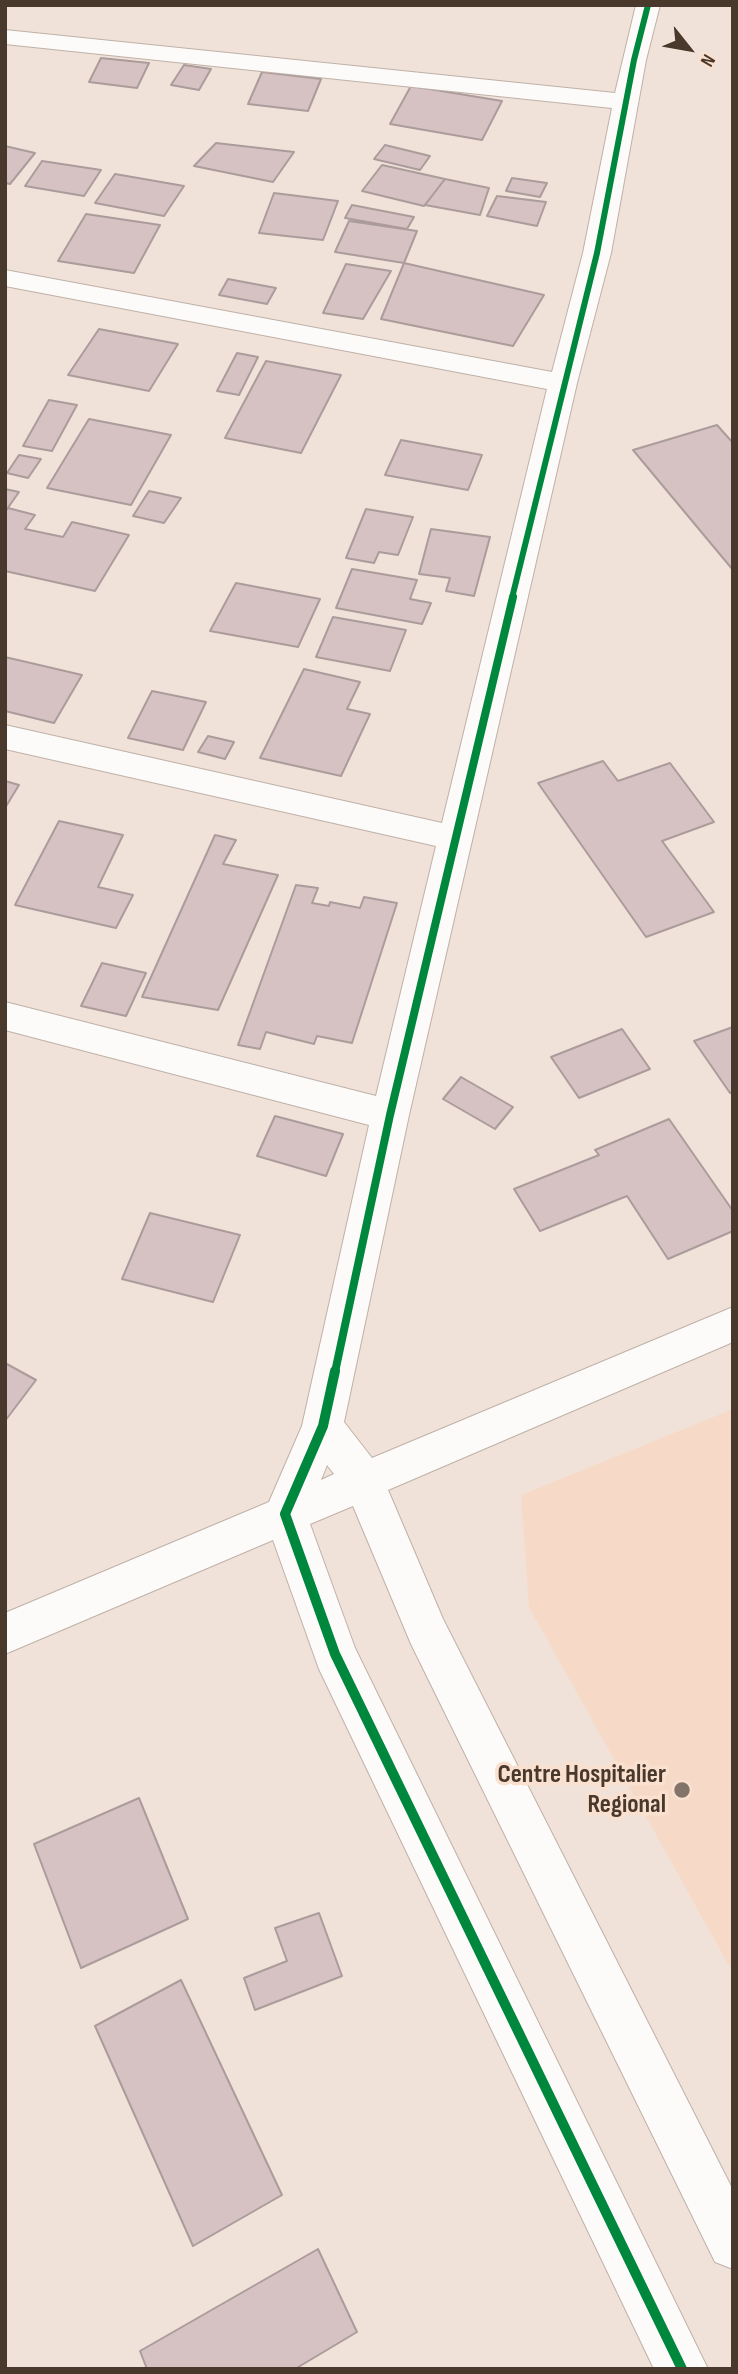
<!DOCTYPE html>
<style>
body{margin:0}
#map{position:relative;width:738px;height:2374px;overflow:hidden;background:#f0e2d9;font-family:"Sofia Sans Condensed",sans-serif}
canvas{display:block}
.frame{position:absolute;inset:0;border:7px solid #49382c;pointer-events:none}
.north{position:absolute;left:654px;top:14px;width:70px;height:70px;-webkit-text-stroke:5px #fae0cf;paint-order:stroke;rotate:121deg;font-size:19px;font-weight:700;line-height:28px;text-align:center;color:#49382c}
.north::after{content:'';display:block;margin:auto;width:24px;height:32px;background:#49382c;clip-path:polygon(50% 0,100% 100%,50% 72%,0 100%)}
</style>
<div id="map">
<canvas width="738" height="2374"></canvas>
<div class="frame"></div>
<div class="north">N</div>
</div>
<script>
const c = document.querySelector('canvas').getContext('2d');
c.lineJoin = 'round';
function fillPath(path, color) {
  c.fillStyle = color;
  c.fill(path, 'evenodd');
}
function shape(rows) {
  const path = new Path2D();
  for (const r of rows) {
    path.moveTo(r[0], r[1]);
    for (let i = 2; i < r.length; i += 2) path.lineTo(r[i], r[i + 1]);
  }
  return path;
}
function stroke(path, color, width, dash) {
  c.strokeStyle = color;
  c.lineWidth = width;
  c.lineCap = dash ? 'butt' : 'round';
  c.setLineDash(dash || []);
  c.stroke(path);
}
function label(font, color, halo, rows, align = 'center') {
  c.font = font + ' "Sofia Sans Condensed",sans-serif';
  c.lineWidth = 7;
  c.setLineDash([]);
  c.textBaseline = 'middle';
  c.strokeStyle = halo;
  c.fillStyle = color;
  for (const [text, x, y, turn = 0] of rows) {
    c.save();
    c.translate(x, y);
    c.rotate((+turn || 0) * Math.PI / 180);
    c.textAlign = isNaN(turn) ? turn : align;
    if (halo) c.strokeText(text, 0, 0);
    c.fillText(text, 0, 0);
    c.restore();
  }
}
fillPath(shape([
 [733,1409,733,1973,529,1607,521,1495]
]), '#f6dac7');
const building = shape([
 [101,58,149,63,137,88,89,82,101,58],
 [184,65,211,69,199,90,171,85,184,65],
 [262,72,321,79,308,111,248,104,262,72],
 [411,86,502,101,482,140,390,124,411,86],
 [216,143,294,152,273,182,194,166,216,143],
 [385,145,430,156,420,170,374,159,385,145],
 [5,146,35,153,10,184,5,183,5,146],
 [42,161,101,170,84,196,25,186,42,161],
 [382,165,445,179,424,206,362,191,382,165],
 [115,174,184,186,164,216,95,203,115,174],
 [512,178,547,183,540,197,506,191,512,178],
 [445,179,489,188,480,215,425,205,445,179],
 [274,193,338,201,323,240,259,233,274,193],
 [497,196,546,202,537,226,487,216,497,196],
 [352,205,414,217,407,229,345,218,352,205],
 [86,214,160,225,134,273,58,261,86,214],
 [349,221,417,231,404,263,335,252,349,221],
 [404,263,544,295,513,346,381,319,404,263],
 [346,264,391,271,363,319,323,313,346,264],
 [228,279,276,288,267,304,219,295,228,279],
 [99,329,178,344,149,391,68,375,99,329],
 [237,353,258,357,239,395,217,391,237,353],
 [266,361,341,375,301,453,225,438,266,361],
 [49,400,77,405,52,451,23,446,49,400],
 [89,419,171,435,131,505,47,488,89,419],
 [717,425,733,443,733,570,633,450,717,425],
 [401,440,482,455,468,490,385,475,401,440],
 [19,455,41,459,28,478,7,473,19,455],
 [5,489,19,492,5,512,5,489],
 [149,491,181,498,164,523,133,516,149,491],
 [8,508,35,515,25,529,63,537,72,522,129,535,95,591,5,571,5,512,8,508],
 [366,509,413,517,398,555,379,552,374,563,346,558,366,509],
 [431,529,490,537,474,596,446,591,450,578,419,574,431,529],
 [352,569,417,580,410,599,431,603,422,624,336,608,352,569],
 [236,583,320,599,298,647,210,631,236,583],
 [333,617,406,630,390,671,316,657,333,617],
 [5,657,82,675,54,723,5,711,5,657],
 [304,669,360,682,347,709,370,714,341,776,260,758,304,669],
 [152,691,206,702,183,750,128,738,152,691],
 [208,736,234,742,225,759,198,752,208,736],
 [603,761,618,781,670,763,714,822,662,841,714,912,646,937,538,783,603,761],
 [5,781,19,785,5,808,5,781],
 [59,821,123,835,98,887,133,895,116,928,15,905,59,821],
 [215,835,236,840,223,864,278,875,218,1010,142,997,215,835],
 [296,885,318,888,312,903,329,906,330,902,360,908,364,897,397,903,352,1043,317,1036,314,1044,266,1032,260,1049,238,1045,296,885],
 [102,963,146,973,126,1016,81,1006,102,963],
 [733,1027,733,1092,730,1093,694,1041,733,1027],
 [622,1029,650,1069,579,1098,551,1057,622,1029],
 [461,1077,513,1107,495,1129,443,1099,461,1077],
 [275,1116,343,1134,326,1176,257,1156,275,1116],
 [669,1119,733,1211,733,1231,668,1259,627,1196,540,1231,514,1189,599,1155,595,1150,669,1119],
 [150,1213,240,1235,213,1302,122,1279,150,1213],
 [5,1363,36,1380,5,1421,5,1363],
 [139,1798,188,1919,81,1968,34,1844,139,1798],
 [319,1913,342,1976,255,2010,244,1978,287,1961,275,1928,319,1913],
 [181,1980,282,2195,193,2246,95,2026,181,1980],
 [318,2249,357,2332,295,2369,147,2369,140,2351,318,2249]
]);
fillPath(building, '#d7c2c3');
stroke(building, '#ab9c9b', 2);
const minor = shape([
 [636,5,660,5,646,60,611,253,577,383,409,1115,344,1422,372,1458,733,1307,733,1342,388,1490,443,1619,733,2190,733,2269,715,2262,411,1644,353,1506,310,1524,355,1648,708,2369,654,2369,319,1669,273,1540,5,1654,5,1613,269,1502,302,1426,369,1125,5,1030,5,1002,376,1096,436,846,5,749,5,725,442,823,547,389,5,286,5,270,552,372,583,253,612,108,5,44,5,30,615,93,636,5],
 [327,1465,334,1474,321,1480,327,1465]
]);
stroke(minor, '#bfb1a8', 2);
fillPath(minor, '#fdfbf9');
stroke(shape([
 [512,598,597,253,634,60,648,5]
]), '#00873e', 6);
stroke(shape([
 [335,1372,390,1115,513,597]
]), '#00873e', 8);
stroke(shape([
 [335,1371,323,1426,285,1514,335,1654,682,2369]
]), '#00873e', 10);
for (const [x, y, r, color] of [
 [682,1790,9,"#837469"]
]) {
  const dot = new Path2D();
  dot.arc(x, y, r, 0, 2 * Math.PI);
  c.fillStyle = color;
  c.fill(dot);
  stroke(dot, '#fae0cf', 2.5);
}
label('bold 26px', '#49382c', '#fae0cf', [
 ["Centre Hospitalier",666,1775],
 ["Regional",666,1805]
], 'right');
</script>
